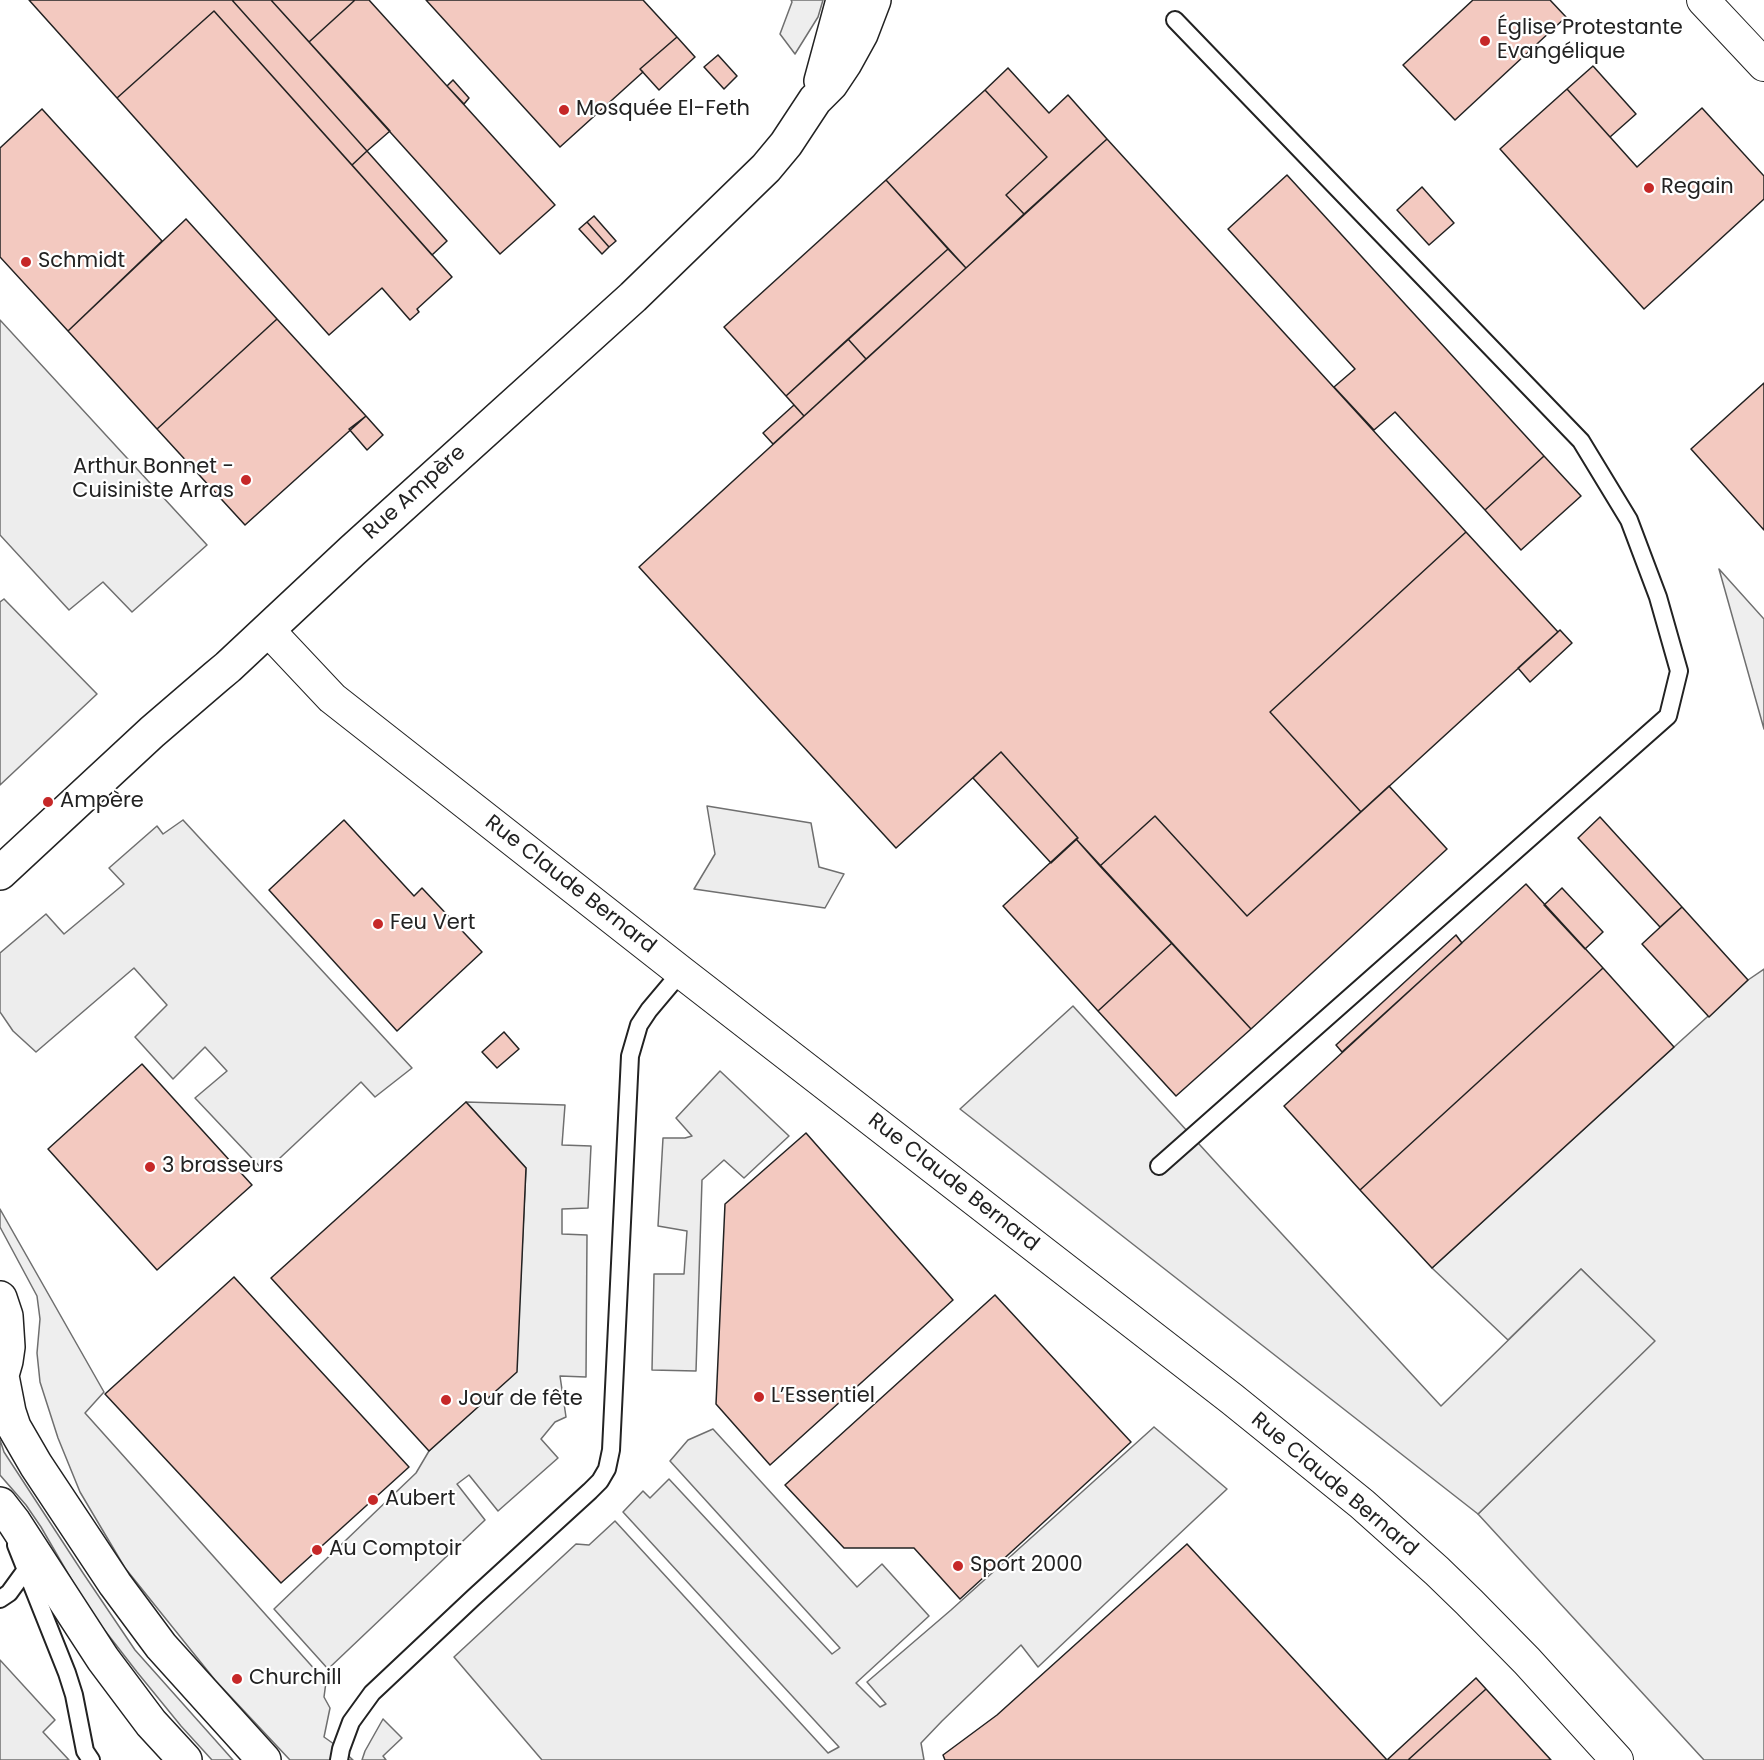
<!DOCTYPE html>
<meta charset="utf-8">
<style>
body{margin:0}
canvas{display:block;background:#fff}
</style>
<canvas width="1764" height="1760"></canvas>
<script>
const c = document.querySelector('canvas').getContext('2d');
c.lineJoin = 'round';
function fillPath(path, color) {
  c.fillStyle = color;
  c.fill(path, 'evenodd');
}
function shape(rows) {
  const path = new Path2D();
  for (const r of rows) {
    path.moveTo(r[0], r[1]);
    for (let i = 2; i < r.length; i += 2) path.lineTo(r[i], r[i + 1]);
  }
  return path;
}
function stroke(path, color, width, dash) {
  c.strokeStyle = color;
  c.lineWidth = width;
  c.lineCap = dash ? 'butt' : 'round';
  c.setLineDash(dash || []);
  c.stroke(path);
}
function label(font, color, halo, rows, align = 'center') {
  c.font = font + ' Poppins,sans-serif';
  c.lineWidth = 4.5;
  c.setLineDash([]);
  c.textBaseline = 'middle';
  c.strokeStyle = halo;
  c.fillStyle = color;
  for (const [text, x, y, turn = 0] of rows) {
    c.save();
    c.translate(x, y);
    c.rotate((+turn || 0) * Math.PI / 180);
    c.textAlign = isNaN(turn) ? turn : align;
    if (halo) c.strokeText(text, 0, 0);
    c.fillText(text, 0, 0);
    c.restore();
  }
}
const green = shape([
 [791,0,823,0,818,17,795,54,780,34,792,2,791,0],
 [1719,569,1764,619,1764,729,1719,569],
 [1764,969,1764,1760,1704,1760,1478,1514,1654,1341,1581,1269,1508,1340,1432,1268,1674,1047,1748,980,1764,969],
 [0,1209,104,1392,85,1413,326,1682,324,1697,330,1708,324,1737,341,1749,353,1760,290,1760,215,1680,125,1568,80,1492,58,1438,40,1382,37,1353,40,1319,37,1296,0,1227,0,1209],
 [0,1440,4,1452,83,1573,135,1650,233,1760,212,1760,181,1726,137,1672,99,1623,74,1584,41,1527,26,1505,0,1475,0,1440],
 [383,1719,402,1738,383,1756,386,1760,362,1760,365,1751,383,1719]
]);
fillPath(green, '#eee');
stroke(green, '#6f6f6f', 1.5);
const parking = shape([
 [0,320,207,545,132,612,103,582,69,610,0,535,0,320],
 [4,599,97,694,0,785,0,602,4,599],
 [707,806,811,823,819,867,844,874,825,908,694,889,715,854,707,806],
 [183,820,412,1068,375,1097,361,1082,265,1172,195,1098,227,1071,205,1047,173,1079,135,1037,167,1005,134,968,36,1052,13,1031,0,1012,0,953,46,914,64,934,124,884,109,868,157,826,163,834,183,820],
 [1073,1006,1220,1167,1441,1406,1581,1269,1655,1341,1478,1514,960,1109,1073,1006],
 [720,1071,789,1136,744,1178,724,1160,702,1180,696,1371,652,1370,654,1274,684,1274,687,1231,658,1226,663,1138,685,1138,692,1136,676,1118,720,1071],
 [466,1102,565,1105,562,1145,591,1146,588,1208,562,1209,562,1234,587,1235,586,1377,560,1376,566,1417,555,1422,541,1439,558,1458,498,1511,469,1475,457,1484,485,1520,328,1669,274,1609,416,1473,429,1451,516,1372,526,1168,466,1102],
 [1154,1427,1227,1489,1038,1667,1021,1645,942,1721,921,1743,924,1760,542,1760,454,1657,576,1544,589,1545,615,1521,828,1753,839,1747,623,1512,643,1491,650,1498,669,1479,832,1654,840,1648,670,1461,688,1440,713,1429,857,1587,882,1564,929,1616,856,1683,880,1707,886,1704,867,1682,951,1610,1154,1427],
 [0,1660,55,1720,43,1732,69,1760,0,1760,0,1660]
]);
fillPath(parking, '#ededed');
stroke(parking, '#6f6f6f', 1.5);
const building = shape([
 [29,0,232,0,367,151,352,165,214,11,117,98,29,0],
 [232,0,271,0,390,131,367,151,232,0],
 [271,0,355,0,309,42,271,0],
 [355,0,369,0,555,205,500,254,309,42,355,0],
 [426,0,643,0,677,37,640,69,643,72,560,147,426,0],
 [1473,0,1550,0,1566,17,1455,120,1403,65,1473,0],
 [214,11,452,277,417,309,419,312,410,320,382,288,329,335,117,98,214,11],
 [677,37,695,57,659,90,640,69,677,37],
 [718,55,737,76,724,89,704,67,718,55],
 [1593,66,1636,114,1610,137,1567,89,1593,66],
 [1008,68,1049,113,1068,95,1107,139,1024,214,1006,195,1047,157,985,90,1008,68],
 [453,80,469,98,464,104,447,86,453,80],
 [1567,89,1637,167,1702,108,1764,176,1764,199,1644,309,1500,149,1567,89],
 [985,90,1047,157,1006,195,1024,214,966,268,886,180,985,90],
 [42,109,162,241,68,331,0,257,0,148,42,109],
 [1107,139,1466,532,1270,712,1361,812,1247,916,1155,816,1100,866,1076,839,1078,838,1001,752,896,848,639,567,1107,139],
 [367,151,447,241,432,255,352,165,367,151],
 [1287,175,1544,456,1485,510,1395,412,1374,430,1334,387,1355,369,1228,229,1287,175],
 [886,180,948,249,786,396,724,327,886,180],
 [1422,187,1454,223,1429,245,1397,210,1422,187],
 [594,216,616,241,609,247,587,222,594,216],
 [186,219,277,319,157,429,68,331,186,219],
 [587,222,609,247,602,254,579,229,587,222],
 [948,249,966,268,866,359,848,339,948,249],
 [277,319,366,416,245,525,157,429,277,319],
 [848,339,866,359,804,416,786,396,848,339],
 [1764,383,1764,530,1691,449,1764,383],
 [794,405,804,416,773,444,763,433,794,405],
 [366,416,383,435,367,450,349,429,366,416],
 [1544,456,1581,496,1521,550,1485,510,1544,456],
 [1466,532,1558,632,1361,812,1270,712,1466,532],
 [1560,630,1572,643,1530,682,1518,668,1560,630],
 [1001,752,1078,838,1051,863,973,778,1001,752],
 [1389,786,1447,849,1251,1029,1100,866,1155,816,1247,916,1389,786],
 [1600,817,1682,907,1660,927,1578,838,1600,817],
 [344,820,414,896,422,888,482,952,397,1031,269,890,344,820],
 [1076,839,1172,943,1098,1011,1003,906,1076,839],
 [1526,884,1603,968,1360,1190,1284,1106,1526,884],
 [1562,888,1603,932,1585,949,1544,905,1562,888],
 [1682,907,1748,980,1709,1017,1642,944,1682,907],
 [1456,935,1462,943,1342,1052,1336,1045,1456,935],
 [1172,943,1251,1029,1176,1096,1098,1011,1172,943],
 [1603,968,1674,1047,1432,1268,1360,1190,1603,968],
 [504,1032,519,1049,497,1068,482,1052,504,1032],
 [142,1064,252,1185,157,1270,48,1149,142,1064],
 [466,1102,526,1168,517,1372,429,1451,271,1278,466,1102],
 [806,1133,953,1300,770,1465,716,1404,725,1204,806,1133],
 [234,1277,409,1467,281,1583,105,1394,234,1277],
 [995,1295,1131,1442,960,1599,914,1548,844,1548,785,1485,995,1295],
 [1187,1544,1387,1760,945,1760,943,1755,997,1715,1187,1544],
 [1476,1678,1486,1689,1408,1760,1387,1760,1476,1678],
 [1486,1689,1551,1760,1408,1760,1486,1689]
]);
fillPath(building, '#f3c9c0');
stroke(building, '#222', 1.5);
const service = shape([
 [1159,1166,1668,716,1679,671,1658,597,1629,520,1581,441,1175,20],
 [16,1545,67,1673,74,1695,85,1751,91,1760],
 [0,1599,9,1593,25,1571],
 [339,1760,341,1749,351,1722,372,1693,473,1598,590,1491,600,1481,607,1469,611,1450,630,1056,639,1025,649,1010,681,972]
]);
const minor = shape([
 [1703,0,1764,65],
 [268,630,332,698,681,972,1232,1399,1362,1504,1437,1571,1469,1602,1527,1661,1617,1760]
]);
const tertiary = shape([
 [821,81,843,0],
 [0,873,152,732,216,677,228,667,352,551,633,297,766,168,786,144,815,100,831,84,845,63,861,34,874,0]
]);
const secondary = shape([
 [0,1298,6,1316,8,1347,6,1361,0,1382],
 [2,1376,9,1412,14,1427,36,1465,115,1584,161,1646,264,1760],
 [0,1504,14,1522,103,1659,151,1723,185,1760]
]);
stroke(service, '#222', 20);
stroke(minor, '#222', 34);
stroke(tertiary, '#222', 36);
stroke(secondary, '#222', 36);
stroke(service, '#fff', 16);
stroke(minor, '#fff', 32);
stroke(tertiary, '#fff', 33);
stroke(secondary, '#fff', 33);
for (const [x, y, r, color] of [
 [1485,41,6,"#c62828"],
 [564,110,6,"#c62828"],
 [1649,188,6,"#c62828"],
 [26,262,6,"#c62828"],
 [246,480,6,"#c62828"],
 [48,802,6,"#c62828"],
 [378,924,6,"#c62828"],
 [150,1167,6,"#c62828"],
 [759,1397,6,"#c62828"],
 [446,1400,6,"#c62828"],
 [373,1500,6,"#c62828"],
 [317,1550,6,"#c62828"],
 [958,1566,6,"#c62828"],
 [237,1679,6,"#c62828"]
]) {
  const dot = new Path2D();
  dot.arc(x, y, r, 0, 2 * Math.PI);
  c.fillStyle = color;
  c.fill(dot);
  stroke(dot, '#fff', 2);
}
label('21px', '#222', '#fff', [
 ["Église Protestante",1497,29],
 ["Evangélique",1497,53],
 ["Mosquée El-Feth",576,110],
 ["Regain",1661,188],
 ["Schmidt",38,262],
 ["Arthur Bonnet -",234,468,"right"],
 ["Cuisiniste Arras",234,492,"right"],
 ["Ampère",60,802],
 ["Feu Vert",390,924],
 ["3 brasseurs",162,1167],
 ["L’Essentiel",771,1397],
 ["Jour de fête",458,1400],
 ["Aubert",385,1500],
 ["Au Comptoir",329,1550],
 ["Sport 2000",970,1566],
 ["Churchill",249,1679]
], 'left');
label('21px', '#222', '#fff', [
 ["Rue Ampère",415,493,-42],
 ["Rue Claude Bernard",570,885,38],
 ["Rue Claude Bernard",953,1183,38],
 ["Rue Claude Bernard",1334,1485,40]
]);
</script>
